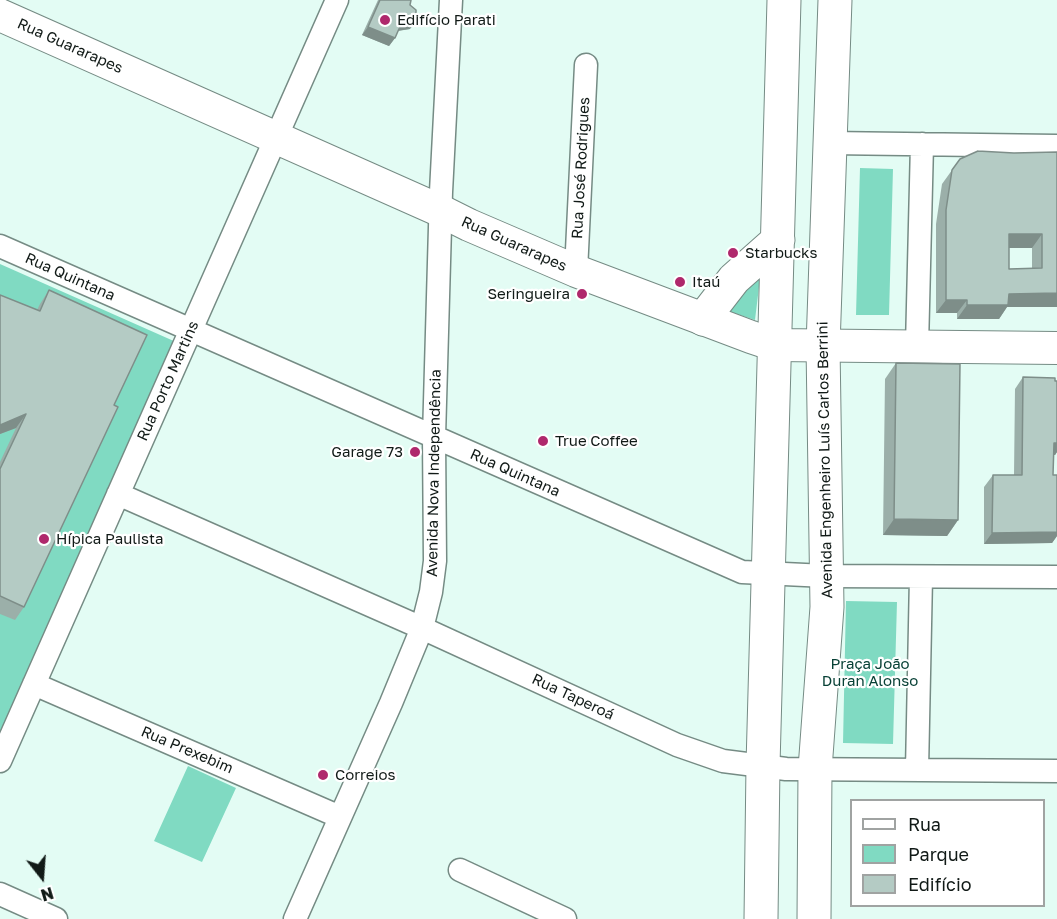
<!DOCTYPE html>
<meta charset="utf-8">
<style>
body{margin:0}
#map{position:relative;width:1057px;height:919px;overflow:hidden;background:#e3fcf4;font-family:"Golos Text",sans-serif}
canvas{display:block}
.legend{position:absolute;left:850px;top:799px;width:195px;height:108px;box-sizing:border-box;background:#fff;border:2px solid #a0a3a2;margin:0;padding:8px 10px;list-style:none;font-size:18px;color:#111a17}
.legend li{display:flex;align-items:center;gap:12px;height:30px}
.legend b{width:30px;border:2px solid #a0a3a2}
.north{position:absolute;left:12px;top:847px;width:60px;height:60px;-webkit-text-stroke:4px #fff;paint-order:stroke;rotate:163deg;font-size:16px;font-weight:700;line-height:24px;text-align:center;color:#111a17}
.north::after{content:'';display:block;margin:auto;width:21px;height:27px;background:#111a17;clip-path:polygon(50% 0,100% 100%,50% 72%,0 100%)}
</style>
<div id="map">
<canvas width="1057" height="919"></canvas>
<ul class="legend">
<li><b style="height:8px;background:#fff"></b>Rua</li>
<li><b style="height:16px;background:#80dac2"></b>Parque</li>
<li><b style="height:16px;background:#b4cbc4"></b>Edifício</li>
</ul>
<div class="north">N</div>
</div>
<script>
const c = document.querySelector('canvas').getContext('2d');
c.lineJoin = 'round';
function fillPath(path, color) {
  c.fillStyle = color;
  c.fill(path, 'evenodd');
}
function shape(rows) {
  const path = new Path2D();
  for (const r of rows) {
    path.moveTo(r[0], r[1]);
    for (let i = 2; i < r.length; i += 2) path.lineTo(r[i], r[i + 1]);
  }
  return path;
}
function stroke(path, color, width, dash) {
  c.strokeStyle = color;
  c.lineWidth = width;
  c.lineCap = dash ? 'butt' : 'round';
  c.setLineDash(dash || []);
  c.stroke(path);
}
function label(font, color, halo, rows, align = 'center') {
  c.font = font + ' "Golos Text",sans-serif';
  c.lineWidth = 4.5;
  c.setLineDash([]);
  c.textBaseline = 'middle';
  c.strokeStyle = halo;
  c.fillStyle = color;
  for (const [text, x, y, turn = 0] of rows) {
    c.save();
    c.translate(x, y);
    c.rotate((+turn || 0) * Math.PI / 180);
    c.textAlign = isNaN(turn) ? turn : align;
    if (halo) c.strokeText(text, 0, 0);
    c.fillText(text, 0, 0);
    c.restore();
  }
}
fillPath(shape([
 [860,168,893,169,889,315,856,315],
 [0,264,176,342,0,735],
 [761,270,755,320,719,308],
 [846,601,897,602,893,744,843,743],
 [188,766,236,788,202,862,154,841]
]), '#80dac2');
const street = shape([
 [829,143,1057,146],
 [0,246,742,572,826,576,1057,577],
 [576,271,586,65],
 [917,346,922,144],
 [118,494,422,628,677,745,723,761,786,769,1057,771],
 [34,684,340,817],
 [0,761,337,0],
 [917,770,921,577],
 [460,870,565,919],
 [0,894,56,919],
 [295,919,391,703,422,628,431,592,435,561,434,437,441,192,451,0]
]);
const secondary = shape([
 [0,15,441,211,469,225,576,271,751,337,775,345,1057,348]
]);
const primary = shape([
 [703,319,734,279,778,240],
 [761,919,763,765,784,0],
 [814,919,815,769,827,607,823,346,835,0]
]);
stroke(street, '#758b84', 25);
stroke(secondary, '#758b84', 34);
stroke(primary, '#758b84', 35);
stroke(street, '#fff', 22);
stroke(secondary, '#fff', 32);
stroke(primary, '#fff', 33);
fillPath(shape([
 [378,0,411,0,410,5,410,29,398,31,395,38,389,46,362,35],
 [1057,152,1057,307,1007,307,999,319,957,319,957,313,936,313,936,224,942,184,960,159,1014,153],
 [1009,248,1032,248,1032,269,1009,269],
 [49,290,114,405,24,607,15,620,0,614,0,462,16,428,0,434,0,295,37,310,40,304],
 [896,363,958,520,947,536,883,535,885,379],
 [1023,377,1057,381,1057,452,1055,455,1053,455,1053,475,1057,475,1057,536,1052,543,984,544,984,487,993,475,1014,475,1015,389]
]), '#9bafa9');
fillPath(shape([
 [416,21,410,29,396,31,402,22],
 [368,27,395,38,389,46,362,35],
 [1009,234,1042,234,1032,248,999,248],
 [1057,293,1057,307,1007,307,999,319,957,319,967,305,1009,294],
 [946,300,967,300,957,313,936,313],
 [26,414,16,428,0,434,0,425],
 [1054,443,1057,443,1057,452,1055,455,1045,455],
 [894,519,958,520,947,536,883,535],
 [1057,532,1057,536,1052,543,984,544,992,533]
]), '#7e8e89');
const building = shape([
 [380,0,411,0,410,5,416,10,416,21,402,22,395,38,368,27,380,0],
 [978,151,1014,153,1057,152,1057,293,1009,294,1008,305,967,305,967,300,946,300,946,210,952,170,960,159,978,151],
 [1009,234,1042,234,1042,268,1009,269,1009,234],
 [49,290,147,335,114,405,118,407,24,607,0,596,0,469,26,414,0,425,0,295,40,311,49,290],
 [896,363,960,364,958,520,894,519,896,363],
 [1023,377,1055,378,1055,381,1057,381,1057,443,1054,443,1053,475,1057,475,1057,532,992,533,993,475,1022,475,1023,377]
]);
fillPath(building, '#b4cbc4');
stroke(building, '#7e8e89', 1.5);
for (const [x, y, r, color] of [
 [385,20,6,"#af286c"],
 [733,253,6,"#af286c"],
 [680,282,6,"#af286c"],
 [582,294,6,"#af286c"],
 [543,441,6,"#af286c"],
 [415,452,6,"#af286c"],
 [44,539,6,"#af286c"],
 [323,775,6,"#af286c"]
]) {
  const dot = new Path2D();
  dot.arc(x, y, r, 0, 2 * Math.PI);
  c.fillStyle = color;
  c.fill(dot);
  stroke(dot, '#fff', 2);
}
label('15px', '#111a17', '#fff', [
 ["Edifício Parati",397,20],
 ["Starbucks",745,253],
 ["Itaú",692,282],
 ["Seringueira",570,294,"right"],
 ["True Coffee",555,441],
 ["Garage 73",403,452,"right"],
 ["Hípica Paulista",56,539],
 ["Correios",335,775]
], 'left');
label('15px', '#111a17', '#fff', [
 ["Rua Guararapes",70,46,24],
 ["Rua José Rodrigues",581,168,-87],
 ["Rua Guararapes",514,244,24],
 ["Rua Quintana",70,277,24],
 ["Rua Porto Martins",168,381,-66],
 ["Avenida Engenheiro Luís Carlos Berrini",825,460,-91],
 ["Avenida Nova Independência",434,473,-89],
 ["Rua Quintana",515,473,24],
 ["Rua Taperoá",573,697,25],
 ["Rua Prexebim",187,750,23]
]);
label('15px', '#084136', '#fff', [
 ["Praça João",870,664],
 ["Duran Alonso",870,681]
]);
</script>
